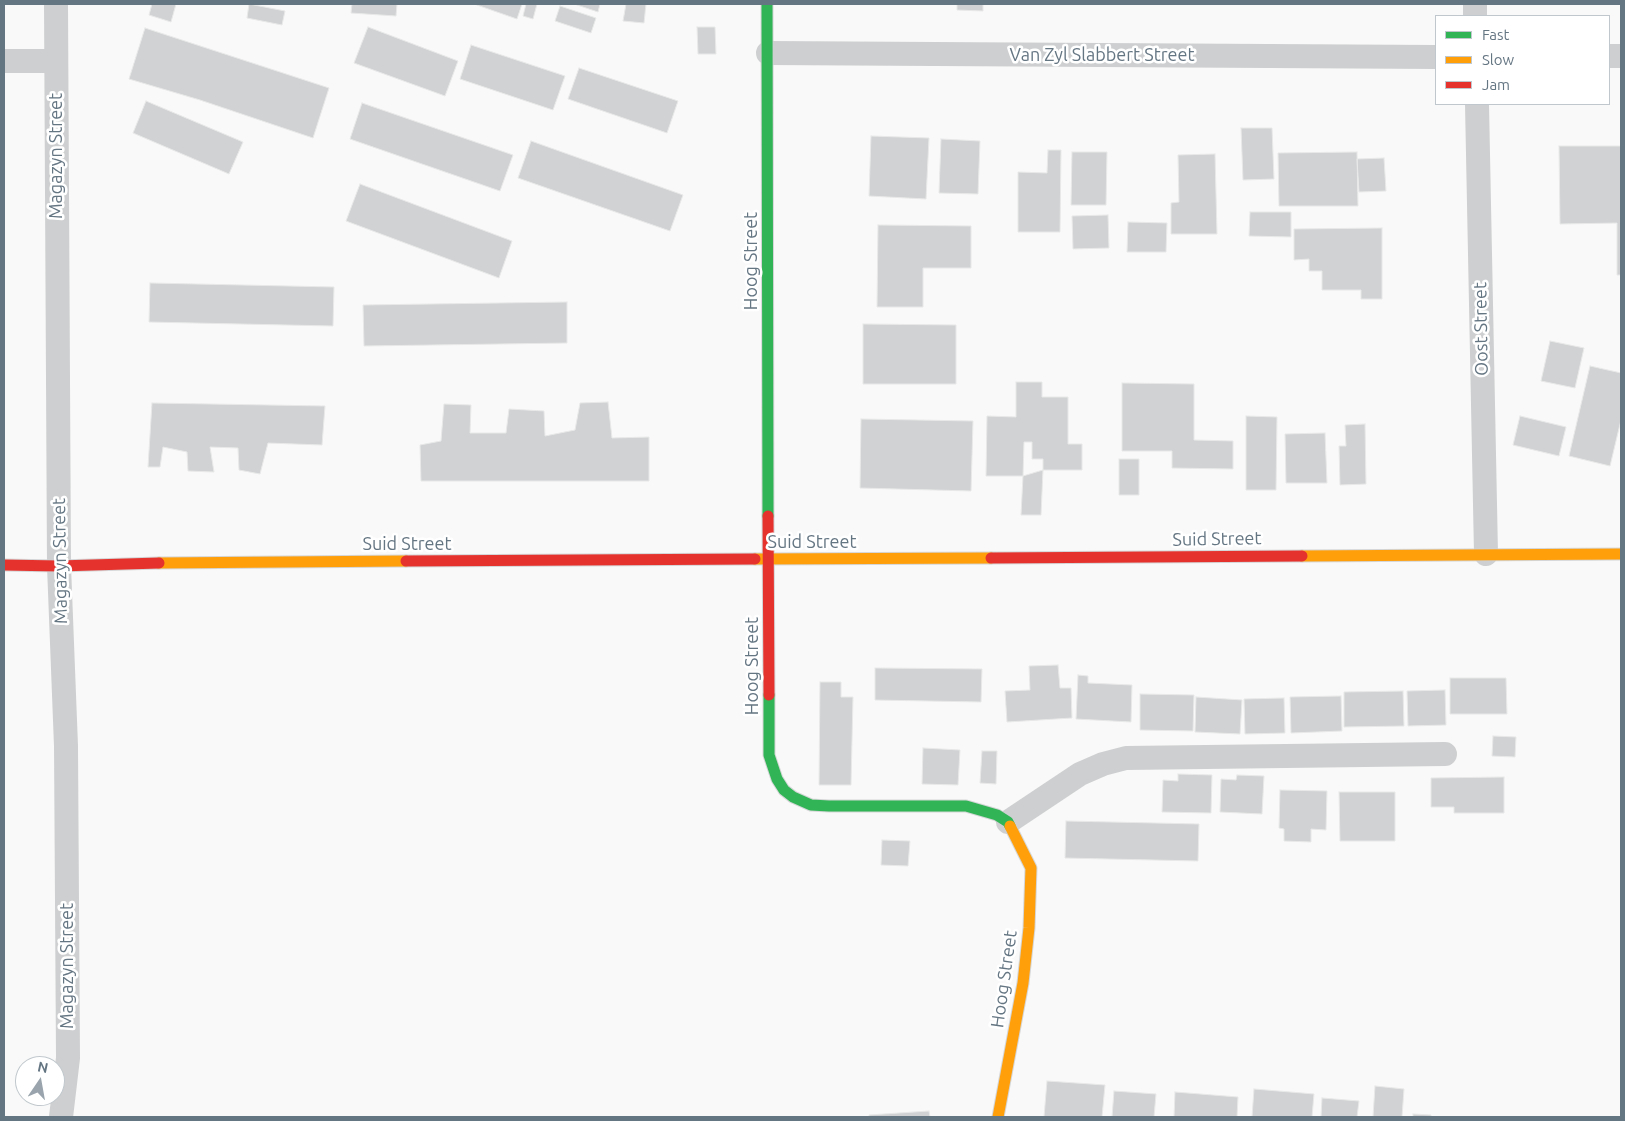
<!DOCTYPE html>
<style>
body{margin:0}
#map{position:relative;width:1625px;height:1121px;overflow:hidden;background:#f9f9f9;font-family:Ubuntu,sans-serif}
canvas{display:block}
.frame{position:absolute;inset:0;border:5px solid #657683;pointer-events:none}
.legend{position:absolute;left:1435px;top:15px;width:175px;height:90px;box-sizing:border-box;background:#fff;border:1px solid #c1c8cd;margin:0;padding:6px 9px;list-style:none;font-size:15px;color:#657683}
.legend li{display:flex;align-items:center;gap:10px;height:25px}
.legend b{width:25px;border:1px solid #c1c8cd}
.north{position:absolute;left:15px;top:1056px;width:50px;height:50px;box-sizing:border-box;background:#fff;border:1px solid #c1c8cd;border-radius:50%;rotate:12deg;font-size:14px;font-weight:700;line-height:20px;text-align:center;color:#657683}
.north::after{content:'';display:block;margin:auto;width:18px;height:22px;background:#99a4ac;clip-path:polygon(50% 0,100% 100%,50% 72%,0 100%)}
</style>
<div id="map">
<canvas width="1625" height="1121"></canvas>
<div class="frame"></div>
<ul class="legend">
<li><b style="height:6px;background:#30b455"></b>Fast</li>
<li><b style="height:6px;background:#ff9f0a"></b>Slow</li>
<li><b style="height:6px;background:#e5322d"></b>Jam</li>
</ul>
<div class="north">N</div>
</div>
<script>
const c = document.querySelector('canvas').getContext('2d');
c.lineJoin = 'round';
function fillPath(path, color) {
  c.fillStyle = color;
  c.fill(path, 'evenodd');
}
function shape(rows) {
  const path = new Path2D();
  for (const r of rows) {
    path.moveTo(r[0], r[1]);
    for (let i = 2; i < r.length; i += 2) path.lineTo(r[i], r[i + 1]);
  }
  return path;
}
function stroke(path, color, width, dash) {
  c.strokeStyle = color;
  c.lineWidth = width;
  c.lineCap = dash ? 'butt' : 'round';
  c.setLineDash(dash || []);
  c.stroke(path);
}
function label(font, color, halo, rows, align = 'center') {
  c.font = font + ' Ubuntu,sans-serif';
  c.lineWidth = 5;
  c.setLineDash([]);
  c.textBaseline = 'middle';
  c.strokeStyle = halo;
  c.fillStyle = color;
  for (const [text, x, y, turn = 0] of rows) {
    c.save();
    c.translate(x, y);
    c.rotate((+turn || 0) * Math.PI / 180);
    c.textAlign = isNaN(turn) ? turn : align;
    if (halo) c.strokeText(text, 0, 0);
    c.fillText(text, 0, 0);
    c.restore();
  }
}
const building = shape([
 [152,4,176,4,171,22,149,15,152,4],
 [249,4,285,11,282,25,247,18,249,4],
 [352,4,397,4,396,16,351,13,352,4],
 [474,4,522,4,517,19,474,4],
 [526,4,537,4,533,19,523,16,526,4],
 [574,4,600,4,598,12,574,4],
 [626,4,646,4,644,23,623,21,626,4],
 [957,4,983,4,983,11,957,10,957,4],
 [560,6,596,18,591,33,555,21,560,6],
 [368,27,458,61,445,96,354,63,368,27],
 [697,27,715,27,716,54,698,54,697,27],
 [145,28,329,88,313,138,200,100,129,79,145,28],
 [471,45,565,76,553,110,460,79,471,45],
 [579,68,678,101,667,133,568,99,579,68],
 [146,101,243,142,229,174,133,133,146,101],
 [362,103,513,155,500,191,350,139,362,103],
 [1241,128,1272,128,1274,179,1243,180,1241,128],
 [871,136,929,138,926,199,869,196,871,136],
 [941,139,980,141,978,194,939,193,941,139],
 [531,141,683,195,670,231,518,178,531,141],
 [1559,146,1621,146,1621,275,1617,275,1617,223,1560,224,1559,146],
 [1048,150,1061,150,1060,232,1018,232,1018,172,1047,173,1048,150],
 [1072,152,1107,152,1106,205,1071,205,1072,152],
 [1357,152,1358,206,1279,206,1278,153,1357,152],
 [1215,154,1217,234,1171,234,1171,203,1179,202,1178,155,1215,154],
 [1384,158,1386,191,1359,192,1357,159,1384,158],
 [360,184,512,241,499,278,346,221,360,184],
 [1250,212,1291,212,1291,237,1249,236,1250,212],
 [1108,215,1109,248,1073,249,1072,216,1108,215],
 [1128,222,1167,223,1166,252,1127,252,1128,222],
 [878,225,971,226,971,268,923,268,923,307,877,307,878,225],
 [1382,228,1382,299,1361,299,1361,290,1322,290,1322,271,1309,271,1309,259,1294,260,1294,229,1382,228],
 [150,283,334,287,333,326,149,322,150,283],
 [567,302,567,343,364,346,363,305,567,302],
 [863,324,956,325,956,384,863,384,863,324],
 [1550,341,1584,348,1575,388,1541,381,1550,341],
 [1590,366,1621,373,1621,420,1610,466,1569,456,1590,366],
 [1016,382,1042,382,1042,397,1068,397,1068,444,1082,444,1082,470,1043,470,1043,459,1032,459,1032,442,1024,442,1023,476,986,476,987,416,1016,417,1016,382],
 [1122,383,1194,384,1194,440,1233,441,1233,469,1172,468,1172,451,1122,451,1122,383],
 [608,402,612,438,649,437,649,481,421,481,420,445,441,441,444,404,471,405,470,433,506,433,509,409,544,411,545,436,575,430,580,403,608,402],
 [152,403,325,406,322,445,268,443,260,474,239,470,238,448,210,447,214,472,188,471,187,452,163,447,160,467,148,467,152,403],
 [1246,416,1277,417,1276,490,1246,490,1246,416],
 [1520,416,1566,427,1559,456,1513,445,1520,416],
 [861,419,973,421,971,491,860,488,861,419],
 [1365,424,1366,484,1340,485,1339,446,1346,446,1345,425,1365,424],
 [1325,433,1327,483,1286,483,1285,434,1325,433],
 [1119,459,1139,459,1139,495,1119,495,1119,459],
 [1043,470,1041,515,1021,515,1023,476,1043,470],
 [1058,665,1060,688,1071,688,1072,718,1007,722,1005,691,1030,690,1029,666,1058,665],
 [875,668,982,669,981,702,875,700,875,668],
 [1078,675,1088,676,1088,683,1132,685,1131,722,1076,719,1078,675],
 [1450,678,1506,678,1507,714,1450,714,1450,678],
 [820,682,841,682,841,697,853,697,851,785,819,785,820,682],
 [1445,690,1446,725,1408,726,1407,691,1445,690],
 [1403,691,1404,726,1344,727,1344,692,1403,691],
 [1140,694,1194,695,1193,731,1140,730,1140,694],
 [1341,696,1342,731,1291,733,1290,697,1341,696],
 [1196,697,1242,700,1240,734,1195,732,1196,697],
 [1284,698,1285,733,1245,734,1244,699,1284,698],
 [1493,736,1516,737,1515,757,1492,756,1493,736],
 [923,748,960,750,958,785,922,784,923,748],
 [982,751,997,751,996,784,980,783,982,751],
 [1178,774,1212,775,1211,813,1162,812,1163,780,1178,781,1178,774],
 [1237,775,1264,776,1262,814,1220,812,1221,779,1236,780,1237,775],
 [1504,777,1504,813,1454,813,1454,807,1431,807,1431,778,1504,777],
 [1280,790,1327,791,1326,830,1311,829,1311,842,1284,841,1284,829,1279,828,1280,790],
 [1339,792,1395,792,1395,841,1340,841,1339,792],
 [1066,821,1199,824,1198,861,1065,858,1066,821],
 [882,840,910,841,908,866,881,865,882,840],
 [1047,1081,1105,1085,1102,1117,1044,1117,1047,1081],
 [1375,1086,1404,1089,1402,1117,1373,1117,1375,1086],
 [1254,1089,1314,1094,1312,1117,1252,1117,1254,1089],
 [1114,1091,1156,1094,1154,1117,1112,1117,1114,1091],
 [1175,1092,1238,1097,1237,1117,1174,1117,1175,1092],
 [1322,1098,1359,1101,1357,1117,1321,1117,1322,1098],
 [929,1111,930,1117,869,1117,869,1115,929,1111],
 [1413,1114,1431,1115,1431,1117,1413,1117,1413,1114]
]);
fillPath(building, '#d0d2d3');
stroke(building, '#e8e8e8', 1);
const fast = shape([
 [767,4,768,516],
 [769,695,769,755,777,779,784,790,793,797,811,805,829,806,966,806,997,815,1008,822,1010,826]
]);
const slow = shape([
 [1302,556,1621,554],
 [755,559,991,558],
 [159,563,406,561],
 [998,1117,1023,983,1029,928,1031,868,1010,826]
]);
const jam = shape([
 [768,516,769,695],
 [991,558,1302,556],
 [406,561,755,559],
 [4,565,59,566,159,563]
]);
stroke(fast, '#d5d6d7', 13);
stroke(slow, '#d5d6d7', 13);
stroke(jam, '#d5d6d7', 13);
stroke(shape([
 [56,4,59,566,66,746,68,1058,61,1117],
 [1475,4,1475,16],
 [768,53,1436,57],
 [1609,56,1621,56],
 [4,61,55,61],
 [1477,104,1486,554],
 [1008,822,1080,774,1103,764,1126,758,1445,754]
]), '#cecfd0', 24);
stroke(fast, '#30b455', 11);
stroke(slow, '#ff9f0a', 11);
stroke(jam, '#e5322d', 11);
label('18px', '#657683', '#fff', [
 ["Van Zyl Slabbert Street",1102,55],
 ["Magazyn Street",56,156,-90],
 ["Hoog Street",751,261,-90],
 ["Oost Street",1481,329,-91],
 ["Suid Street",1217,539,-1],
 ["Suid Street",812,542],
 ["Suid Street",407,544],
 ["Magazyn Street",60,561,-91],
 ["Hoog Street",752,666,-90],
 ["Magazyn Street",67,966,-90],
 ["Hoog Street",1004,979,-82]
]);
</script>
